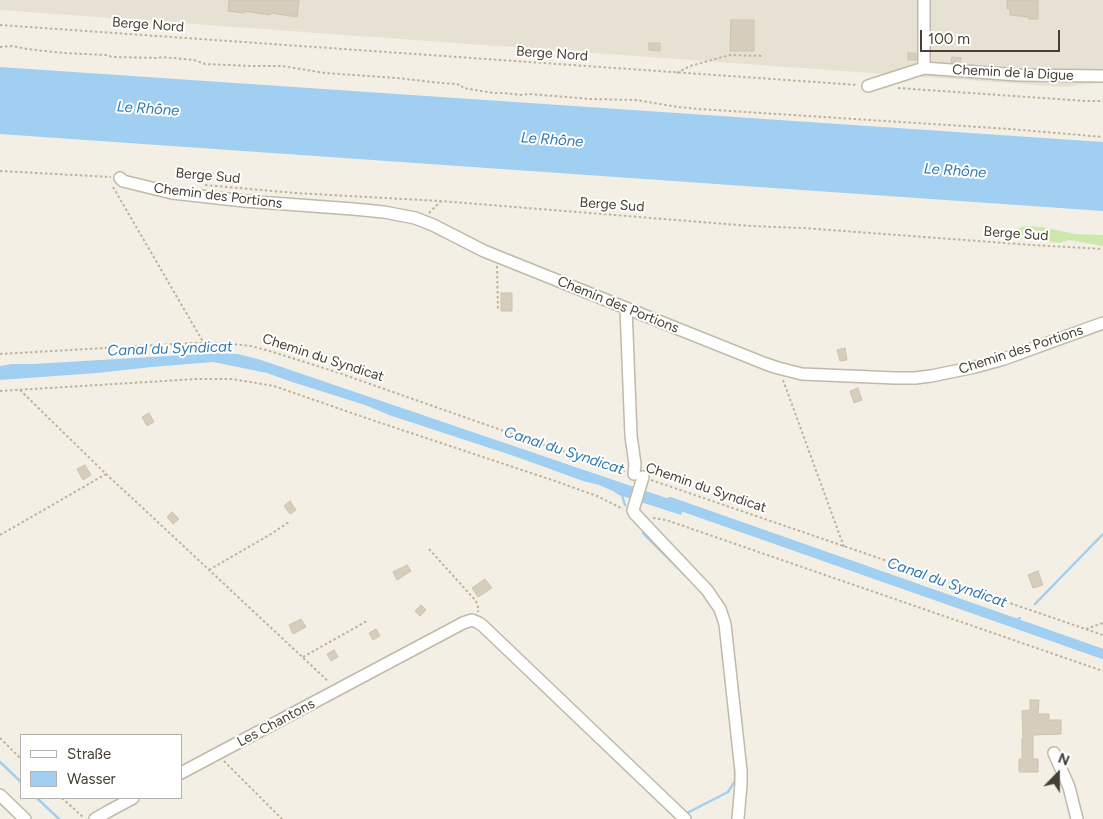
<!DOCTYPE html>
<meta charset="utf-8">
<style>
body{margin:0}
#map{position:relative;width:1103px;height:819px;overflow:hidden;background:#f3efe5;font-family:Figtree,sans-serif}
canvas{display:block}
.legend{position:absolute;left:20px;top:734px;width:162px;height:65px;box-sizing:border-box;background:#fff;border:1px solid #b5b2ae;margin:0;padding:6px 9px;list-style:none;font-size:15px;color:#453f34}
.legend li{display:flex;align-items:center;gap:10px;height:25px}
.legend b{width:25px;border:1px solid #b5b2ae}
.north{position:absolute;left:1033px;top:749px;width:50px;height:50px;-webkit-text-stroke:4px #fff;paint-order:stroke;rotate:22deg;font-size:14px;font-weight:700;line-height:20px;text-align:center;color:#453f34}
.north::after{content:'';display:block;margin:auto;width:18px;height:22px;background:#453f34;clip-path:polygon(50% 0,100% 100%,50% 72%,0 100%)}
.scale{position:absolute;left:920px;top:30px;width:140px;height:22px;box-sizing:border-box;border:2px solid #453f34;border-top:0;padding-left:6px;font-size:15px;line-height:18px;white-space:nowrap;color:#453f34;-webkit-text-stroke:4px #fff;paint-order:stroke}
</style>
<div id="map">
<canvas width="1103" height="819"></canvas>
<ul class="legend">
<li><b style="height:6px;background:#fff"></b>Straße</li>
<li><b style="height:14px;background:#a0cff1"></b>Wasser</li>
</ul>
<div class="north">N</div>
<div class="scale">100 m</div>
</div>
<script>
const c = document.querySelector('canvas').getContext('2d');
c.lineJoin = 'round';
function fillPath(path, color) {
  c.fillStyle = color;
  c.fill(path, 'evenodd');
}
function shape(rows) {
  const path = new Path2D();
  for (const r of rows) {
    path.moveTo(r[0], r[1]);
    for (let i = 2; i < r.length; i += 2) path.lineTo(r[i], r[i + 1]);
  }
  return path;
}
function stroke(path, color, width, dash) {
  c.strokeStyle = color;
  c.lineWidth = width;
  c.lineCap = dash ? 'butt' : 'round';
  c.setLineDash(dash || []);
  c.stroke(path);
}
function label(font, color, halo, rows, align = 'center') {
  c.font = font + ' Figtree,sans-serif';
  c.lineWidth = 4;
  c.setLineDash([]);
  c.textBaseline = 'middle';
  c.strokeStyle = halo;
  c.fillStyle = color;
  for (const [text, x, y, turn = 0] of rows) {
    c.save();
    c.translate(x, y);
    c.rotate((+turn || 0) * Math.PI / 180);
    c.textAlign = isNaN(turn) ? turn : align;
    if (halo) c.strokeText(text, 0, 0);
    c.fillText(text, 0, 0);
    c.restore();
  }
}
fillPath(shape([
 [0,0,1103,0,1103,82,1064,87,0,10]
]), '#e7e1d3');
fillPath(shape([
 [1025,226,1042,227,1075,234,1103,235,1103,246,1070,240,1059,243,1013,238,1009,236,1011,231]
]), '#cde8ad');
fillPath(shape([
 [0,67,1103,142,1103,211,0,134],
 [219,353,238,354,261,360,684,504,681,515,619,495,613,491,599,485,583,481,517,457,389,415,365,405,289,381,267,373,213,362,152,367,97,373,0,380,0,366,12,364,33,364]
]), '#a0cff1');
stroke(shape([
 [621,492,625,505],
 [643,533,686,576],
 [1035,604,1103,534],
 [1013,622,1020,618],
 [0,762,21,782],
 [37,798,59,819],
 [687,813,728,792,735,781,735,764]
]), '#a0cff1', 2.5);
stroke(shape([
 [670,502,1103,654]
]), '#a0cff1', 10);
const building = shape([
 [229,0,299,0,297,17,271,13,270,15,244,11,244,13,228,11,229,0],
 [1007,0,1038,0,1038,19,1029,19,1029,17,1010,15,1010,9,1007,9,1007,0],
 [731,20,754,20,754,51,730,51,731,20],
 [649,43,660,43,660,51,649,50,649,43],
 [908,53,916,53,916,60,908,60,908,53],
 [952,57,961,58,960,63,951,63,952,57],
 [501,293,512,293,512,311,501,311,501,293],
 [845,348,847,360,840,361,837,350,845,348],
 [858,388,862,400,854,403,850,391,858,388],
 [149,413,154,422,147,426,142,417,149,413],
 [85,465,91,475,83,480,77,469,85,465],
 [290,501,296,510,290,514,284,506,290,501],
 [172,512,179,519,173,524,167,517,172,512],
 [407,565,411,571,397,580,393,572,407,565],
 [1038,571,1043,585,1033,588,1028,575,1038,571],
 [485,579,492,588,478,597,472,588,485,579],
 [421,605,426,610,420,616,415,611,421,605],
 [301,619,306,627,293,634,289,625,301,619],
 [376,629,380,636,373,640,369,633,376,629],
 [334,650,338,657,331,661,327,654,334,650],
 [1030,700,1039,700,1038,714,1049,714,1049,720,1061,720,1061,734,1033,735,1033,759,1038,759,1038,772,1019,772,1019,759,1022,759,1022,738,1023,738,1022,711,1030,710,1030,700]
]);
fillPath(building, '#d7cdbd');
stroke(building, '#cfc2ad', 1);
const minor = shape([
 [924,68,924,0],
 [868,86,924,68,1018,75,1103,76],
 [120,178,123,181,172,193,244,201,353,209,384,212,415,218,433,225,484,251,626,308,766,364,778,368,802,374,895,378,915,378,931,376,975,367,1004,359,1103,323],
 [626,308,631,436,635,464,634,474],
 [643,477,633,510,635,514,707,590,720,609,725,624,741,771,741,784,738,819],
 [1054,753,1069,787,1077,819],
 [181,773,463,623,472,620,479,623,483,626,685,819],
 [0,795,25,819],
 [95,819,107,812,133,798]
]);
stroke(minor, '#c1b9aa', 14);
stroke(shape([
 [0,25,858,85],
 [0,47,13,46,27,49,63,53,106,55,112,57,158,58,162,57,194,60,205,64,251,66,282,66,325,73,397,78,441,83,456,84,461,85,463,88,494,93,503,93,521,95,529,94,591,99,636,100,678,107,699,109,1010,129,1103,137],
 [677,73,690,66,730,55,763,56],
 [898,88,1086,101,1103,101],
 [0,171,111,177],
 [205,185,295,193,440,201,751,226,803,228,1032,245,1103,249],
 [113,187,202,340,203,343],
 [429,213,440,202],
 [497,266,498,311],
 [0,354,192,343,223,343,251,346,273,352,336,372,538,443,625,471],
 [783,380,844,547],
 [20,390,106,474,146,511,329,682],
 [0,391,196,379,232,379,274,386,366,418,552,480,597,496,623,509],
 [651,480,1103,635],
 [653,518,666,520,1103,671],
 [0,535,106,474],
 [429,549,476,601,478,607,478,612],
 [209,570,271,534,289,522],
 [1086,629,1103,623],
 [303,657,367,621],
 [0,738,21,759],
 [224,761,282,819],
 [62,798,84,818]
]), '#c0b299', 2, [2.5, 2.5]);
stroke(minor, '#fff', 11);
label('14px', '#453f34', '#fff', [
 ["Berge Nord",148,25,4],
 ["Berge Nord",552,54,4],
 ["Chemin de la Digue",1013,73,3],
 ["Berge Sud",208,176,5],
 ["Chemin des Portions",218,196,7],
 ["Berge Sud",612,205,4],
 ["Berge Sud",1016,234,4],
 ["Chemin des Portions",618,305,22],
 ["Chemin des Portions",1021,350,-18],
 ["Chemin du Syndicat",323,358,18],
 ["Chemin du Syndicat",706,488,19],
 ["Les Chantons",276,723,-28]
]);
label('italic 15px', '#2d78b2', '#fff', [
 ["Le Rhône",148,109,4],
 ["Le Rhône",552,140,4],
 ["Le Rhône",955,171,4],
 ["Canal du Syndicat",170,349,-2],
 ["Canal du Syndicat",564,451,18],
 ["Canal du Syndicat",947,583,19]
]);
</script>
